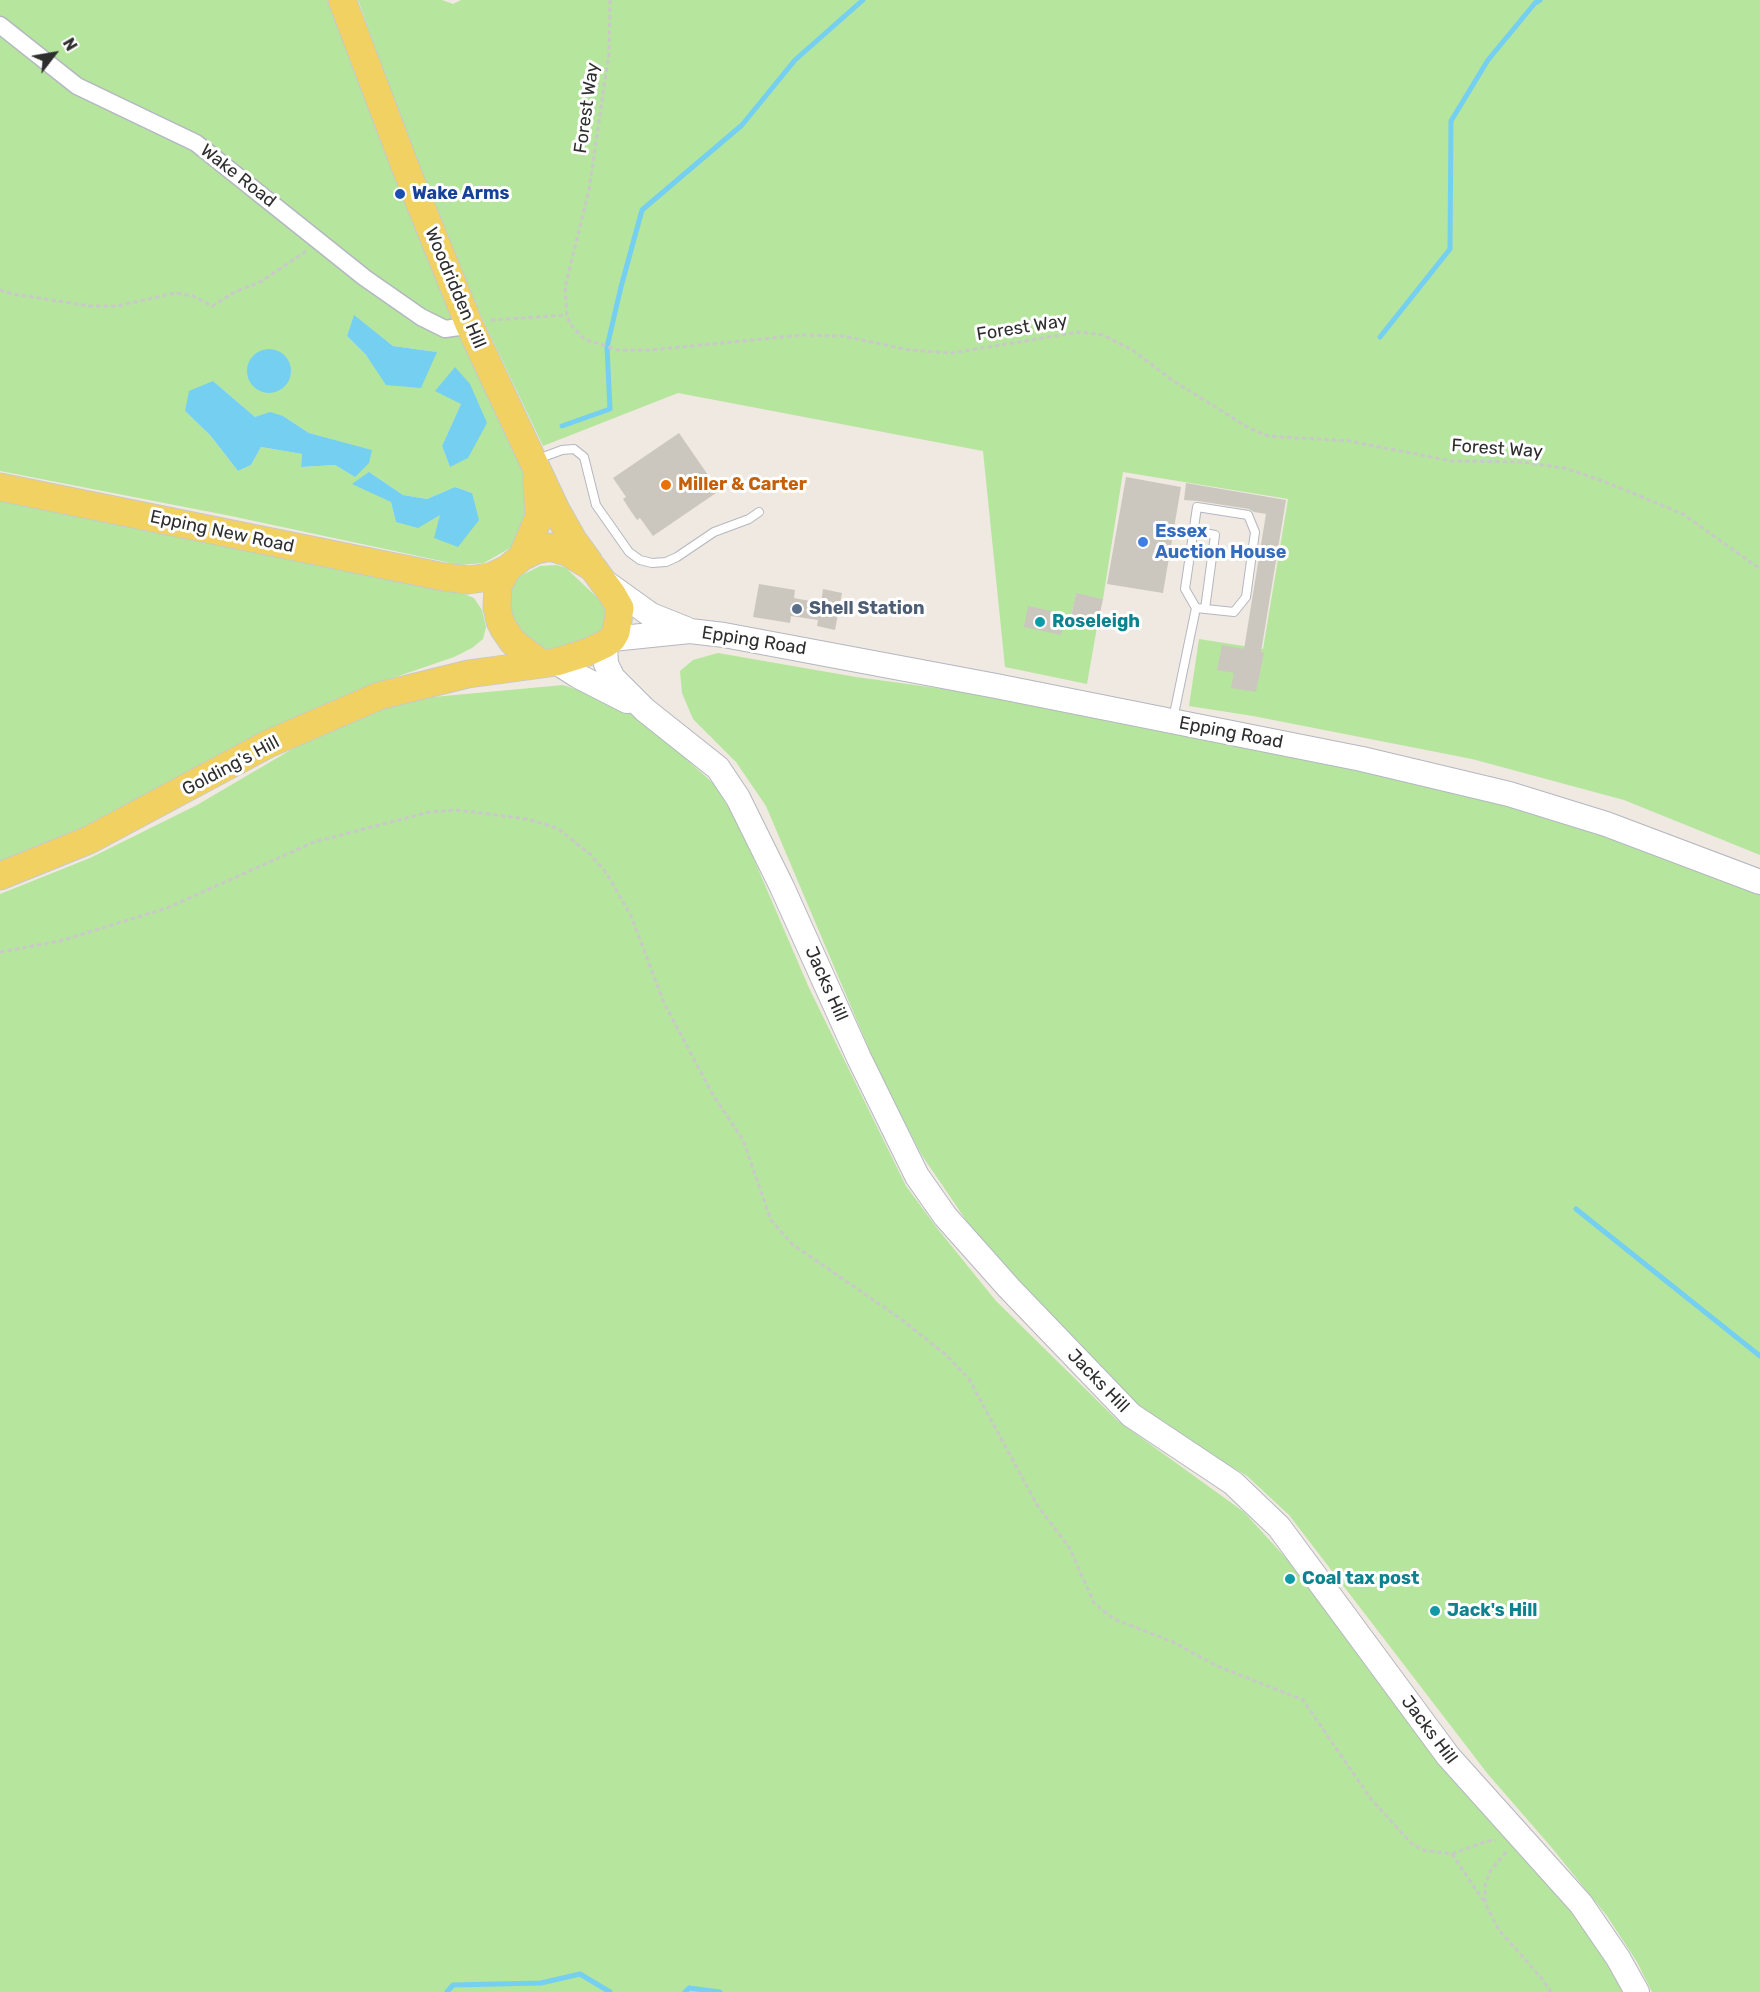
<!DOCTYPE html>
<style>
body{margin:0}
#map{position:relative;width:1760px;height:1992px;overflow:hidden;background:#efe9e1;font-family:Rubik,sans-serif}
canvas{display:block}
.north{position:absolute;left:24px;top:24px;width:60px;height:60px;-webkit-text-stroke:4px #fff;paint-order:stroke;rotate:59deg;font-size:16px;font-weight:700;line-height:24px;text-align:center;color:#2e2e2e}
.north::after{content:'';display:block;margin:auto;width:21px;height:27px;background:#2e2e2e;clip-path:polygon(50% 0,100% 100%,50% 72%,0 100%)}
</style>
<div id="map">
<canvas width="1760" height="1992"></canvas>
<div class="north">N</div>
</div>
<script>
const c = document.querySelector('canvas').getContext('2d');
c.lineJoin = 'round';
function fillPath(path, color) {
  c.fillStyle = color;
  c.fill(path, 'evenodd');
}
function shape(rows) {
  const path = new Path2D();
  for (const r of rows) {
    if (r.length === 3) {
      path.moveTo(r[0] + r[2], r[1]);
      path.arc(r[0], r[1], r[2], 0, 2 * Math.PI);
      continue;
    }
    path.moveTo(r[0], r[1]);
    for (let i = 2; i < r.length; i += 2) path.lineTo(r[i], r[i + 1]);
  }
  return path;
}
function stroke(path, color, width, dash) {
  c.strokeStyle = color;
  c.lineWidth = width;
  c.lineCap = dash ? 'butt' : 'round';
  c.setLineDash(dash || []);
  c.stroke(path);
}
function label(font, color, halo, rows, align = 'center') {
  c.font = font + ' Rubik,sans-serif';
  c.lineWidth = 6;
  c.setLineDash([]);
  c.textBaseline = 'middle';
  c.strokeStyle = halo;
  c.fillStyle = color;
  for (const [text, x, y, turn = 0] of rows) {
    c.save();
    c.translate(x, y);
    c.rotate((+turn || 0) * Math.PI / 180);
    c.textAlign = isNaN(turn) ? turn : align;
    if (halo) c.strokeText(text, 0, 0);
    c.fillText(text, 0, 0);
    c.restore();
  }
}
fillPath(shape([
 [0,0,336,0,532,485,524,540,484,563,460,565,231,516,0,471],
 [354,316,393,346,437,352,387,385,366,355,347,336],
 [213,381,255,417,283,416,309,433,371,450,355,477,335,465,301,467,302,454,261,447,251,465,238,471,210,435,185,411],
 [461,404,450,467,442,446],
 [369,472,403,495,427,499,455,487,472,493,396,522,391,502],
 [358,0,442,0,453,4,461,0,1760,0,1760,855,1624,800,1472,759,1253,716,1189,706,1199,639,1263,649,1288,499,1123,472,1103,599,1076,594,1070,621,1097,627,1087,684,1005,667,983,451,678,393,543,446,453,257,423,183],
 [0,497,457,591,474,598,482,610,486,627,483,639,472,648,454,657,355,691,262,737,173,787,0,869],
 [557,565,566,568,604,604,607,613,601,636,554,657,524,647,501,593,520,576,540,566],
 [718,653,856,677,1032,701,1469,791,1627,842,1760,889,1760,1992,1652,1992,1637,1962,1607,1916,1552,1848,1487,1773,1289,1515,1247,1476,1189,1441,1133,1401,1047,1313,968,1223,921,1154,877,1068,766,806,736,762,693,719,682,693,680,671,693,660],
 [563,685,615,702,667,742,713,783,738,822,809,988,906,1186,937,1228,996,1301,1118,1421,1244,1512,1293,1566,1376,1679,1459,1787,1568,1905,1605,1957,1626,1992,0,1992,0,894,90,858,197,805,294,748,358,714,390,701]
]), '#b6e59e');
fillPath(shape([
 [354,315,393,346,437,352,421,388,386,385,366,355,347,336],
 [269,371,22],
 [455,367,470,384,487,423,468,458,450,467,442,446,461,404,435,391],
 [213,381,255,417,270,412,283,416,309,433,372,450,369,463,355,477,335,465,301,467,302,454,261,447,251,465,238,471,210,435,185,411,189,391],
 [369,472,403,495,427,499,455,487,472,493,479,520,458,547,434,538,440,515,418,528,396,522,391,502,352,484]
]), '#75cff0');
stroke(shape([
 [1380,337,1450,249,1451,121,1488,60,1535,3,1540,0],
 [562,426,610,409,607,347,621,287,642,210,742,125,795,60,863,0],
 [1576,1209,1760,1356],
 [447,1992,453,1985,541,1983,580,1974,610,1992],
 [685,1992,689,1988,720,1992]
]), '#75cff0', 5);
fillPath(shape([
 [679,433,719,491,653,536,640,518,637,520,630,510,623,499,626,497,613,478],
 [1126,477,1181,487,1163,593,1107,584],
 [1186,483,1286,500,1261,652,1264,653,1256,692,1231,688,1234,673,1217,670,1222,645,1244,649,1266,514,1254,512,1249,509,1198,501,1184,500],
 [759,584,795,590,794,598,821,603,823,589,842,593,835,630,817,626,818,620,791,616,790,623,753,617],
 [1076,593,1103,599,1097,627,1070,622],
 [1028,606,1066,614,1061,635,1024,627]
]), '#cbc7bf');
const service = shape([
 [535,460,562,450,574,449,584,457,596,505,629,552,640,560,652,563,666,562,677,557,714,532,749,519,759,512],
 [1194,531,1215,535,1205,609],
 [1173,719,1196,608,1185,589,1197,507,1248,515,1255,532,1246,597,1234,612,1196,608]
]);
const minor = shape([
 [0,25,77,86,196,143,365,278,421,317,445,329,459,327,468,322]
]);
const secondary = shape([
 [605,582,651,615,686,629],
 [612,639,690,631,724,635,996,686,1362,759,1509,794,1606,824,1760,882],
 [605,644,606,664,613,678,645,710,718,768,738,798,782,887,859,1058,917,1176,945,1216,1009,1288,1131,1415,1233,1483,1279,1527,1448,1756,1581,1904,1618,1958,1637,1992],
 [556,662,578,676,627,701]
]);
const primary = shape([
 [342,0,408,174,468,322,556,510,573,540,589,562],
 [0,487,444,577,468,580,490,577,507,569],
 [522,557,539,517,537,480],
 [0,876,89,840,268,744,379,696,468,674,542,664,556,662,588,652,605,644,612,639,616,632,620,608,612,594,593,568,567,552,550,547,536,550,522,557,507,569,498,586,497,607,500,621,504,629,513,642,542,664]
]);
stroke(service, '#b4b7c1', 10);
stroke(minor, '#b4b7c1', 19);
stroke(secondary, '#b4b7c1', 26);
stroke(primary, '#c9c9c9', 29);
stroke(shape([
 [610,0,609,53,589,190,565,287,567,315,570,324,584,339,618,350,650,350,803,335,843,336,909,350,952,353,1079,332,1103,335,1134,351,1172,380,1249,428,1268,436,1349,441,1452,461,1522,462,1564,468,1603,481,1683,514,1760,569],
 [0,290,13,294,90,306,117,306,175,293,193,296,212,306,235,292,262,281,306,251],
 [491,320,567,315],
 [0,952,60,941,167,908,314,842,429,812,457,810,527,819,557,828,590,854,607,874,631,916,664,1003,713,1095,743,1140,771,1220,792,1244,901,1319,945,1354,969,1379,1037,1505,1069,1547,1094,1603,1114,1619,1173,1642,1217,1666,1303,1700,1371,1799,1411,1843,1423,1850,1452,1854,1487,1841,1496,1840],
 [1506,1852,1490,1871,1485,1885,1485,1903,1499,1930,1543,1980,1551,1992],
 [1452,1854,1485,1903]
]), '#c9c9c9', 3, [4.5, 3]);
stroke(service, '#fff', 8);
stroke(minor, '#fff', 16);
stroke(secondary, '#fff', 24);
stroke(primary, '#f2d163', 27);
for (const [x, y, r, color] of [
 [400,194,6,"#1a4fb4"],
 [666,485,6,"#e8710a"],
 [1143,542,6,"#3f7fe0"],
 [797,609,6,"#5c6f8a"],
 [1040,622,6,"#0f9aa8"],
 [1290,1579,6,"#0f9aa8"],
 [1435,1611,6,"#0f9aa8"]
]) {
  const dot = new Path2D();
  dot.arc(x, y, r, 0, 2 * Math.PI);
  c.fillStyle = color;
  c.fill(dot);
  stroke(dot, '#fff', 2);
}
label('18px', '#2e2e2e', '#fff', [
 ["Forest Way",587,108,-82],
 ["Wake Road",238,176,38],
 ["Woodridden Hill",455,288,67],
 ["Forest Way",1022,328,-9],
 ["Forest Way",1497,449,4],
 ["Epping New Road",222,532,12],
 ["Epping Road",754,641,9],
 ["Epping Road",1231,733,11],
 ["Golding's Hill",231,766,-28],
 ["Jacks Hill",826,984,66],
 ["Jacks Hill",1098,1381,46],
 ["Jacks Hill",1429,1730,53]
]);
label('bold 18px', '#164399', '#fff', [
 ["Wake Arms",412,194]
], 'left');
label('bold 18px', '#c56008', '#fff', [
 ["Miller & Carter",678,485]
], 'left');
label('bold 18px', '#366cbe', '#fff', [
 ["Essex",1155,532],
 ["Auction House",1155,553]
], 'left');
label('bold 18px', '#4e5e75', '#fff', [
 ["Shell Station",809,609]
], 'left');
label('bold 18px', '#0d838f', '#fff', [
 ["Roseleigh",1052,622],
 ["Coal tax post",1302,1579],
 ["Jack's Hill",1447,1611]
], 'left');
</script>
